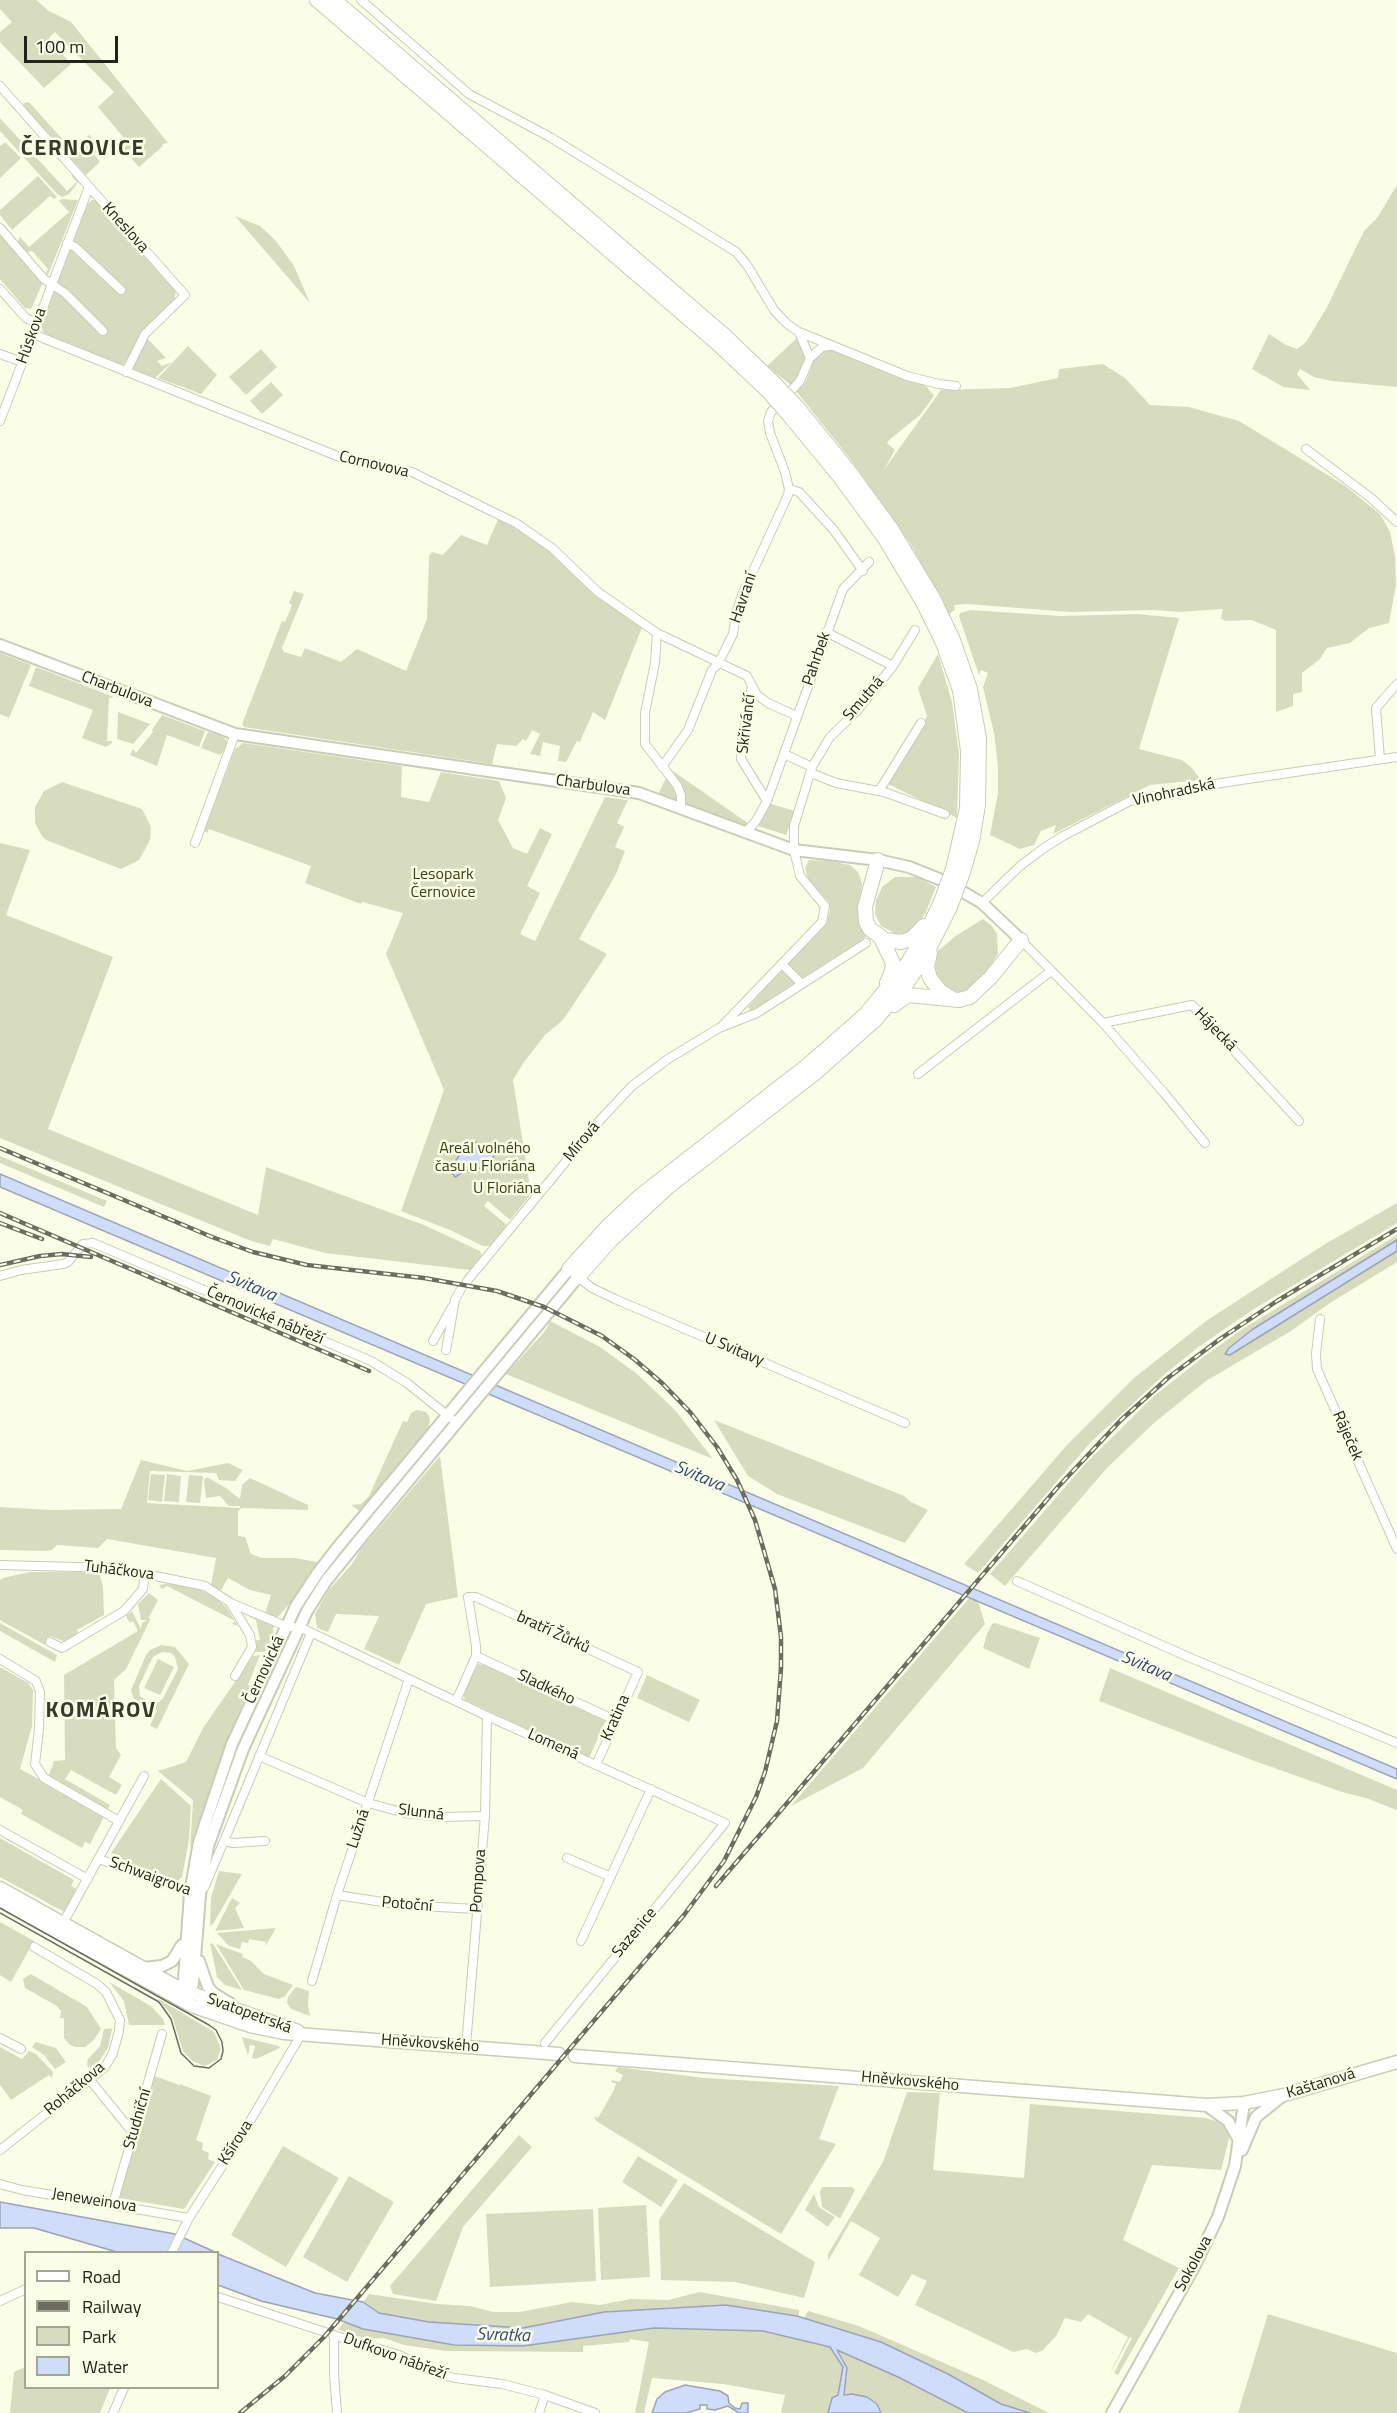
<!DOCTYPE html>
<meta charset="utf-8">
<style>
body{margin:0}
#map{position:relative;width:1397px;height:2413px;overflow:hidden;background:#fbfee7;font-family:"Titillium Web",sans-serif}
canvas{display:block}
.legend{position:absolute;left:24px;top:2251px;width:195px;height:138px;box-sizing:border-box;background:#fbfee7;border:2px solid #a4a695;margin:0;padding:8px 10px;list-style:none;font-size:18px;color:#22231b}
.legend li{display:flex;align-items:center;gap:12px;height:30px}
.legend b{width:30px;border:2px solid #a4a695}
.scale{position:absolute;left:24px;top:36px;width:94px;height:27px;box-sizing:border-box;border:3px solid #22231b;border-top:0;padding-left:8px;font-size:18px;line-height:21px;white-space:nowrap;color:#22231b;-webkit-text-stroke:4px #fbfee7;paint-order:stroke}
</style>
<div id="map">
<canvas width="1397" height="2413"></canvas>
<ul class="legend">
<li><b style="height:8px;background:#fff"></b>Road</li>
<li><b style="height:8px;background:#6c6d60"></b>Railway</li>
<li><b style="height:16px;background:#d8dcbf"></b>Park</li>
<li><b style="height:16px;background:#cfdcfa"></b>Water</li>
</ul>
<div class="scale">100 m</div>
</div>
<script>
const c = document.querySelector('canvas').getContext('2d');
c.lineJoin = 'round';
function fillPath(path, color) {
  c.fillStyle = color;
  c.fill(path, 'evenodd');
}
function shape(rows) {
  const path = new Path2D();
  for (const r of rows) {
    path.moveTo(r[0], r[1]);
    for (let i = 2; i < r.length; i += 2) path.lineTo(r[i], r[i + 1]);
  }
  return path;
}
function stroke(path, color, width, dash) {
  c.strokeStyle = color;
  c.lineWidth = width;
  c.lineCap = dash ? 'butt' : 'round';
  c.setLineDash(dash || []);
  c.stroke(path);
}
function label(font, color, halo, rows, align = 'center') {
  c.font = font + ' "Titillium Web",sans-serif';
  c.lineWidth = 5;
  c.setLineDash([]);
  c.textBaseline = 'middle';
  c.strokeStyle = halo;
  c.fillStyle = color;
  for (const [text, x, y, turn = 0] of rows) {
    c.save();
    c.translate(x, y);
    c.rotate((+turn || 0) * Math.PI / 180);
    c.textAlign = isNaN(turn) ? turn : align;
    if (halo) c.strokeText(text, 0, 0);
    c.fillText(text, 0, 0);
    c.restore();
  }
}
fillPath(shape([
 [0,0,36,0,49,11,71,22,168,143,162,144,163,146,139,167,123,149,128,143,98,107,114,92,55,32,49,38,71,64,44,88,0,42,0,32,12,22,0,9],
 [29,102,65,142,64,145,58,146,23,107,24,103],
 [0,118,67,191,77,182,71,176,73,174,79,181,69,194,62,197,57,194,0,131],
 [89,135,101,147,94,154,100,162,86,175,63,151,69,145,73,149],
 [5,142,21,158,0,178,0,146],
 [38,176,57,197,54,199,50,196,12,230,0,215,0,210],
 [1397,185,1397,387,1332,381,1314,377,1300,369,1297,374,1310,390,1283,387,1252,369,1269,334,1286,345,1297,349,1306,342,1326,309,1364,231,1377,218],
 [62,199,78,200,48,275,45,274,48,269,32,251,25,253,19,247,18,241,20,237,29,247,69,212,59,201],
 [92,200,96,200,176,290,174,301,141,332,143,335,123,366,55,340,44,333,41,326,87,205],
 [235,216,260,226,276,241,294,266,310,303],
 [0,233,43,282,31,309,25,308,0,279],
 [146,337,166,358,157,361,162,366,172,362,154,379,131,370],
 [797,338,807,353,806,359,792,386,767,366],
 [188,346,217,375,201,394,158,378],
 [828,348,907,376,927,387,934,396,920,415,889,440,887,443,895,450,883,471,941,390,1010,388,1058,378,1059,369,1103,364,1125,378,1150,405,1189,407,1239,421,1344,485,1380,514,1390,532,1395,556,1396,585,1389,623,1369,628,1350,643,1327,648,1320,659,1302,673,1302,692,1293,694,1293,706,1276,712,1276,630,1252,620,1225,621,1221,618,1223,609,1179,612,1154,610,1070,612,967,604,954,605,955,610,949,614,910,543,851,460,796,391,806,381,811,369,812,361,818,351],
 [261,349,277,367,246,395,229,377],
 [271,382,283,395,262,414,250,401],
 [499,517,538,541,643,625,605,720,593,712,580,742,577,741,566,762,558,761,560,746,543,742,540,756,530,754,540,734,532,730,526,741,523,739,516,746,497,744,492,764,244,727,242,724,282,621,285,622,292,605,289,603,294,591,304,594,282,648,284,652,301,657,305,648,341,662,357,649,406,671,427,619,429,556,432,552,443,555,461,535,487,545],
 [971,610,1061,616,1137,614,1179,618,1139,749,1182,760,1192,768,1201,780,1150,785,1053,834,1056,825,1041,831,1034,845,1020,849,990,835,998,793,998,767,994,733,983,687,988,673,981,670,979,675,959,616,960,613],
 [0,653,31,665,9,718,0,714],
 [938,654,952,702,959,754,957,818,886,783,927,716,918,688],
 [36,667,114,697,109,698,107,741,112,741,112,743,106,747,82,738,93,710,29,686],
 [118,712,150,724,133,744,117,739],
 [162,715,205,731,199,747,167,735,157,766,130,755,133,749,136,753,153,732,152,730],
 [208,732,222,736,228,742,228,747,220,755,201,748],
 [243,743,402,766,401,797,429,802,441,772,499,781,506,798,498,820,513,848,527,854,540,828,552,834,527,886,540,893,520,934,535,941,605,797,628,800,617,823,624,827,615,847,625,851,616,874,579,939,607,954,563,1020,545,1035,524,1062,513,1080,531,1194,510,1220,488,1201,484,1206,507,1225,491,1246,483,1246,450,1230,401,1211,444,1090,386,954,403,913,362,902,361,904,305,883,311,866,209,829,207,833,204,831,235,749],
 [670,769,749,824,741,828,657,797],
 [62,782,142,809,151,827,150,840,139,860,121,869,46,840,42,836,35,823,35,807,44,791],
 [768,803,795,811,786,835,755,825],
 [0,843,30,850,6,915,113,957,48,1129,258,1215,266,1167,424,1225,480,1251,482,1257,470,1270,325,1253,273,1239,270,1246,251,1241,0,1138],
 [809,860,830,861,850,865,858,872,862,883,859,920,868,936,751,1011,748,1007,827,921,830,911,829,902,808,879,805,868],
 [895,877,917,877,936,887,925,914,916,927,906,933,896,934,881,926,875,914,876,900,882,887],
 [983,919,992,926,997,934,998,954,980,981,968,990,952,994,934,981,933,962,938,951,957,935],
 [0,1156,107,1201,104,1207,0,1163],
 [1397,1203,1397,1223,1254,1309,1200,1346,1166,1373,1091,1442,978,1573,964,1564,1067,1445,1134,1378,1206,1321,1325,1244],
 [1397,1235,1397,1240,1253,1329,1229,1348,1225,1354,1230,1355,1397,1251,1397,1262,1330,1303,1291,1331,1206,1381,1154,1423,1107,1468,1005,1586,990,1574,1085,1464,1154,1396,1206,1355,1244,1328],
 [550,1321,600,1347,636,1373,675,1410,713,1459,506,1374,546,1330],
 [417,1410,426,1412,429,1416,430,1421,428,1429,360,1511,358,1510,351,1505,361,1504,369,1496,403,1421,407,1422,411,1413],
 [714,1420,904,1496,911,1502,928,1510,905,1543,777,1494,748,1476],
 [440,1456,458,1597,426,1604,399,1665,364,1649,379,1616,336,1614,328,1632,317,1628,315,1614,328,1591,352,1564,361,1549],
 [141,1460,187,1471,228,1463,243,1470,235,1481,219,1480,216,1473,150,1471,147,1503,240,1508,240,1506,229,1506,220,1496,206,1498,204,1480,207,1477,226,1488,240,1499,242,1485,250,1478,308,1505,308,1510,242,1508,238,1511,238,1536,245,1537,251,1554,262,1558,295,1558,317,1562,292,1601,277,1618,265,1614,271,1595,250,1590,228,1578,221,1590,211,1585,216,1558,107,1539,98,1548,57,1545,52,1550,46,1551,0,1550,0,1507,52,1510,121,1509],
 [151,1474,165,1475,162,1502,148,1500],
 [167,1474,181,1476,179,1502,164,1501],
 [189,1475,203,1476,200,1503,186,1502],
 [30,1572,99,1572,103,1587,104,1615,77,1630,79,1634,66,1641,63,1641,50,1636,45,1645,0,1620,0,1580,3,1578],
 [171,1583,194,1587,213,1596,227,1608,238,1626,232,1624,235,1621,167,1586,162,1589,159,1585],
 [149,1593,158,1600,148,1619,151,1618,126,1669,114,1680,116,1748,121,1755,109,1777,122,1785,116,1795,71,1770,65,1779,110,1805,90,1844,85,1842,82,1848,21,1814,23,1810,0,1797,0,1667,28,1683,33,1690,32,1726,20,1769,46,1783,54,1761,65,1760,64,1675,138,1631,133,1621,130,1623,126,1616,132,1611,141,1629,142,1623,147,1620,141,1620,138,1604],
 [970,1597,978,1601,985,1624,863,1768,791,1806],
 [241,1613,274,1625,272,1640,265,1652,254,1652,256,1640,260,1640,256,1620],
 [0,1623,57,1655,55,1662,0,1631],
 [995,1623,1040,1638,1029,1669,983,1648,987,1634,992,1624],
 [161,1645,175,1647,189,1664,157,1729,150,1726,157,1710,146,1710,140,1707,133,1697,131,1690,146,1655,150,1650],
 [162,1652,171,1653,175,1657,178,1669,163,1698,159,1702,150,1703,140,1696,139,1686,153,1657],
 [260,1655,248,1685,250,1686,224,1748,190,1848,193,1800,158,1771,186,1762,203,1728,253,1656],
 [158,1659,174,1667,160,1695,144,1688],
 [478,1664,487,1665,606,1720,589,1758,465,1700,463,1694],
 [1110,1668,1397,1790,1397,1810,1366,1798,1342,1792,1249,1759,1099,1701],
 [647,1675,700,1700,689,1722,637,1698],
 [161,1779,191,1806,189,1840,182,1877,176,1882,137,1867,111,1853],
 [0,1838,74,1880,71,1886,78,1890,66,1913,0,1877],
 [219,1871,242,1874,213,1924,210,1926,211,1898],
 [232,1898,240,1903,235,1908,244,1928,215,1931],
 [0,1922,34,1941,11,1982,0,1975],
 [276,1928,266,1945,265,1946,266,1942,249,1939,248,1943,242,1942,240,1949,229,1946,217,1933],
 [210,1943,213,1944,242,1990,225,1985,217,1977],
 [216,1944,243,1954,242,1957,251,1961,264,1974,293,1985,285,1996,279,1999,244,1990],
 [31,1974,87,2007,101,2029,94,2040,85,2047,75,2047,70,2045,64,2038,64,2018,60,2018,61,2011,57,2006,25,1988,23,1979],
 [109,1982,151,2006,163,2019,165,2025,129,2025,124,2001],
 [296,1987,309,1991,308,2005,310,2016,291,2009,287,2003,288,1997],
 [157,1998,214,2032,221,2049,217,2060,205,2066,192,2061,183,2051,172,2016],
 [116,2028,112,2029,108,2048,98,2063,100,2066,94,2073,87,2065,88,2059,100,2046,104,2029],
 [242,2037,279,2046,280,2048,256,2059,252,2058,255,2046,250,2045,248,2056],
 [36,2042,56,2048,66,2062,55,2069,44,2055,32,2047],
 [0,2047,22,2059,29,2051,36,2054,53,2072,52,2078,49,2075,11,2100,0,2085],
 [618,2067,704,2078,839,2086,819,2139,836,2144,781,2234,596,2121,594,2116,598,2118,613,2092,616,2084,611,2082,612,2080,620,2082,623,2075,615,2071],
 [152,2075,179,2085,178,2089,180,2084,211,2096,196,2140,203,2143,202,2150,209,2153,208,2159,215,2162,184,2209,119,2198],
 [907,2092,940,2093,933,2170,1024,2178,1030,2104,1206,2118,1218,2122,1226,2129,1230,2135,1221,2170,1152,2165,1123,2240,1179,2268,1118,2375,1114,2373,1132,2338,1130,2337,1108,2377,1128,2337,1088,2314,1081,2322,1065,2318,1056,2336,1042,2351,1036,2353,1027,2349,1013,2352,915,2305,927,2281,912,2274,898,2297,859,2275,880,2238,851,2221,828,2261,828,2254,883,2162],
 [519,2135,532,2147,463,2227,436,2301,393,2294,390,2286],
 [283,2146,339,2178,286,2267,231,2235],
 [638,2156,678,2180,661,2207,622,2182],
 [349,2176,394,2202,347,2282,303,2257],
 [684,2183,815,2262,804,2298,735,2282,661,2280,659,2220],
 [822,2187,852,2187,855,2190,841,2217,839,2218,822,2207,820,2192],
 [814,2194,819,2207,835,2217,828,2227,805,2210],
 [646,2205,650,2277,601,2280,598,2208],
 [593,2209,596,2281,490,2287,486,2214],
 [700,2292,799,2310,799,2313,798,2316,726,2305,604,2312,523,2328,429,2322,379,2313,363,2302,369,2294,437,2304,470,2306,493,2312,520,2312,572,2302,600,2305,631,2299,668,2300],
 [808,2311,859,2326,983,2380,1049,2413,1030,2413,1001,2404,948,2374,804,2318],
 [1268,2314,1397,2353,1397,2413,1238,2413],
 [345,2322,363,2329,454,2345,523,2346,654,2328,763,2331,821,2343,837,2349,898,2377,968,2413,781,2413,785,2395,723,2384,652,2378,644,2413,635,2413,649,2342,630,2339,629,2342,583,2346,583,2352,445,2351,404,2345,384,2338,371,2339,351,2335,338,2329],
 [25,2367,26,2388,110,2388,100,2413,10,2413,14,2372]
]), '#d8dcbf');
const water = shape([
 [475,1142,486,1146,494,1155,492,1161,485,1167,465,1171,455,1177,452,1173,455,1162,466,1145,475,1142],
 [0,1174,1397,1769,1397,1779,0,1187,0,1174],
 [1397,1240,1397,1251,1230,1355,1225,1354,1229,1348,1253,1329,1397,1240],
 [0,2202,175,2234,215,2252,117,2252,34,2228,0,2228,0,2202],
 [218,2254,315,2293,363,2302,379,2313,429,2322,523,2328,604,2312,726,2305,797,2316,881,2342,948,2374,1001,2404,1030,2413,968,2413,898,2377,837,2350,847,2368,844,2395,852,2394,867,2397,877,2404,881,2413,828,2413,832,2398,838,2395,843,2367,830,2347,763,2331,654,2328,523,2346,454,2345,363,2329,337,2319,261,2301,218,2285,218,2254],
 [685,2385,720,2391,728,2396,729,2403,735,2408,740,2409,742,2403,748,2403,748,2413,739,2413,728,2406,715,2410,707,2409,707,2405,700,2405,700,2409,686,2413,652,2413,657,2399,665,2392,685,2385]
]);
fillPath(water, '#cfdcfa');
stroke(water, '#9ba4b7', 1.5);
const street = shape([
 [361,0,469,94,550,137,736,252,747,265,774,310,786,323,799,332,807,351,810,358,800,381,771,412,768,421,770,433,785,472,789,489,788,495,742,595,736,614,733,634,718,664,712,670,688,730,662,767],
 [0,86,185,295,145,334,126,372],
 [0,228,44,279,65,293,103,331],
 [67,243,75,247,121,290],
 [0,289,26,318,36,323],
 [799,332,907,376,939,384,956,386],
 [33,334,347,460,412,472,491,511,516,523,552,548,598,592,657,633,747,676,757,695,768,703,797,716],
 [0,354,22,362],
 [810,358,822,347,830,346],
 [0,421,89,187],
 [1306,449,1371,498,1397,522],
 [789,489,799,492,833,529,863,571],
 [826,632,893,666],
 [657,633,655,663,645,713,645,744,677,785,681,795,681,808],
 [752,686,742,742,741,759,767,801],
 [784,754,812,767],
 [1380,759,1376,708,1397,684],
 [811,773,836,783,884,792,945,814],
 [879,791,921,723],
 [745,833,756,821,767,801,843,589,869,562],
 [195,843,235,734],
 [982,903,1020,866,1044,848,1063,836,1130,801,1221,783,1397,757],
 [1021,940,1103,1023,1165,1094,1205,1143],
 [782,964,802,984],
 [1103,1023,1192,1005,1299,1121],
 [723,1025,822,922,825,906,800,876,794,850,794,826,812,767,830,737,856,712,893,666,915,630],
 [918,1074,1051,971],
 [576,1275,592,1288,615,1299,905,1423],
 [0,1276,21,1270,63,1264,68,1262,83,1244,93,1243,371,1361,407,1383,457,1423],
 [467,1281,601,1119,632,1086,668,1059,719,1028,757,1013,866,943],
 [1320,1319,1316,1354,1317,1369,1397,1549],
 [433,1341,452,1307],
 [446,1350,455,1300,462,1287],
 [0,1565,115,1568,205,1586,231,1603,283,1625,306,1630,487,1716,725,1823,545,2043],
 [1017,1581,1193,1659,1397,1743],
 [231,1604,250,1635,252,1647,235,1676],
 [50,1642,62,1648,124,1611,143,1589,145,1573],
 [476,1656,615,1720],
 [0,1659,36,1681,40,1692,39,1729,35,1764,44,1778,119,1821],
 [456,1701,476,1656,476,1646,468,1597,476,1597,638,1672,596,1765],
 [259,1756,368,1803,405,1813,441,1817,485,1816],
 [0,1830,88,1879],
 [265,1841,233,1843,224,1841,311,1633],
 [567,1858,611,1877],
 [99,1859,193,1893],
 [204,1888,224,1841],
 [337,1895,402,1905,477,1909],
 [63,1923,144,1776],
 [581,1941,651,1789],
 [312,1981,337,1895,409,1679],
 [0,2038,21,2049],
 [466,2046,485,1816,487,1716],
 [90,2080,133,2133],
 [0,2150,105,2067,113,2053,119,2031,120,2020,106,1992,97,1984,34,1947],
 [0,2184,22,2190,189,2218],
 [113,2204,162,2034],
 [172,2252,189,2218,240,2138,302,2033],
 [218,2297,325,2332],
 [0,2301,26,2289],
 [333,2335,399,2355,436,2373,455,2378,502,2384,545,2395,595,2413],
 [334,2335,334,2374,337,2413],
 [113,2413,124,2388],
 [539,2413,545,2395]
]);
const secondary = shape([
 [0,645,235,734,639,793,794,850,878,860,909,867,939,879],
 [963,892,982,903,1021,940],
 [199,1961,208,1987,213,1993,231,2004],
 [143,1968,162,1966,172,1961,182,1945],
 [183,1994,190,1893,199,1842,232,1744,296,1606,317,1574,337,1548,569,1269],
 [184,1996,193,1984,200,1895,208,1846,243,1749,307,1611,326,1581,360,1539,578,1277],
 [1206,2105,1228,2121,1239,2140],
 [1242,2150,1256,2117,1281,2097],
 [1112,2413,1194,2267,1218,2217,1235,2166,1244,2103]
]);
const primary = shape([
 [0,1888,174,1985,212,2001,298,2031],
 [0,1901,192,2006,250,2026,284,2033,559,2054],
 [575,2056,1206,2105,1244,2103,1284,2095,1397,2062]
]);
const highway = shape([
 [317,0,717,343,768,391],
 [334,0,724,335,776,385],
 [797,407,848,470,892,530,933,598,953,640,970,689,979,738,978,805,972,841,963,872],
 [789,415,840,477,884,537,924,604,943,643,960,690,968,751,967,808,953,869],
 [878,860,865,907,866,922,870,929,885,940,901,942,911,939,924,926],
 [881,938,893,963,892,971,887,983],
 [930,953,927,967,930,978,940,991,951,998],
 [894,1005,908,995,959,1000,970,997,991,977,1021,940],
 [569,1269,609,1225,640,1196,808,1065,865,1015,905,967,924,937,941,902],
 [578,1277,610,1241,668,1187,814,1074,875,1020,906,984,924,958,950,907]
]);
stroke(street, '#c9ccb6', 10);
stroke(secondary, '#c9ccb6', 14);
stroke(primary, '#c9ccb6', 15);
stroke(highway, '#c9ccb6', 16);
stroke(street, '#fff', 8);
stroke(secondary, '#fff', 10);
stroke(primary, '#fff', 12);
stroke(highway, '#fff', 14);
stroke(shape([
 [0,1908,209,2025,216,2030,222,2042,223,2051,221,2059,209,2068,194,2066,181,2053,171,2019,159,2002,0,1913]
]), '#6c6d60', 1.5);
const rail = shape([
 [0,1148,212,1237,253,1252,307,1265,424,1278,497,1291,544,1307,602,1336,634,1359,662,1383,690,1412,717,1447,737,1480,755,1520,775,1589,781,1637,781,1668,777,1721,765,1772,756,1797,724,1861,684,1915,324,2337,285,2376,240,2413],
 [0,1213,369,1371],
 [0,1223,42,1239],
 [0,1265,40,1256,62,1254,91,1257],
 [716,1886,1057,1488,1121,1420,1169,1377,1220,1339,1277,1301,1397,1229]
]);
stroke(rail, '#6c6d60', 4.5);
stroke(rail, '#fbfee7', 2, [7]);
const highwayBridge = shape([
 [776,385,797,407],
 [768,391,789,415],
 [941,902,953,869],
 [950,907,963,872]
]);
stroke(highwayBridge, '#c9ccb6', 16, []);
stroke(highwayBridge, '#fff', 14);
label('16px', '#22231b', '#fbfee7', [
 ["Kneslova",125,228,48],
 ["Húskova",32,336,-70],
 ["Cornovova",374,465,13],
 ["Havraní",744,598,-71],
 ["Pahrbek",817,659,-71],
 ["Charbulova",117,690,21],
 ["Smutná",864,699,-49],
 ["Skřivánčí",747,724,-83],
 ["Charbulova",593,786,8],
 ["Vinohradská",1174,793,-12],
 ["Hájecká",1215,1030,46],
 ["Mírová",582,1142,-50],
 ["Černovické nábřeží",265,1316,23],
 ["U Svitavy",734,1350,23],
 ["Ráječek",1347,1436,66],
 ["Tuháčkova",119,1571,7],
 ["bratří Žůrků",553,1633,25],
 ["Černovická",265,1670,-65],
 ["Sladkého",546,1688,25],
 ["Kratina",616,1718,-66],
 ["Lomená",553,1745,24],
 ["Slunná",421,1813,7],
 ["Lužná",359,1829,-72],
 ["Schwaigrova",150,1877,20],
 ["Pompova",479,1881,-86],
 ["Potoční",407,1905,5],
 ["Sazenice",635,1933,-50],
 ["Svatopetrská",249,2014,20],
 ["Hněvkovského",430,2044,4],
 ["Hněvkovského",910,2082,5],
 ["Kaštanová",1321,2084,-17],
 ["Roháčkova",75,2089,-40],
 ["Studniční",138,2119,-74],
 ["Kšírova",236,2143,-58],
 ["Jeneweinova",94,2201,9],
 ["Sokolova",1194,2264,-62],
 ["Dufkovo nábřeží",395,2357,20]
]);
label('16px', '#3c3f11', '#fbfee7', [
 ["Lesopark",443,875],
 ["Černovice",443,893],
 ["Areál volného",485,1149],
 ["času u Floriána",485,1167],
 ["U Floriána",507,1189]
]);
label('italic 18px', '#354877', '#fbfee7', [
 ["Svitava",251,1287,23],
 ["Svitava",699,1477,23],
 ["Svitava",1146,1667,23],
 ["Svratka",503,2336,2]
]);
c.letterSpacing = '1.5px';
label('bold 22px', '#373a28', '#fbfee7', [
 ["ČERNOVICE",83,150],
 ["KOMÁROV",101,1712]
]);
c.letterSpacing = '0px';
</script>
